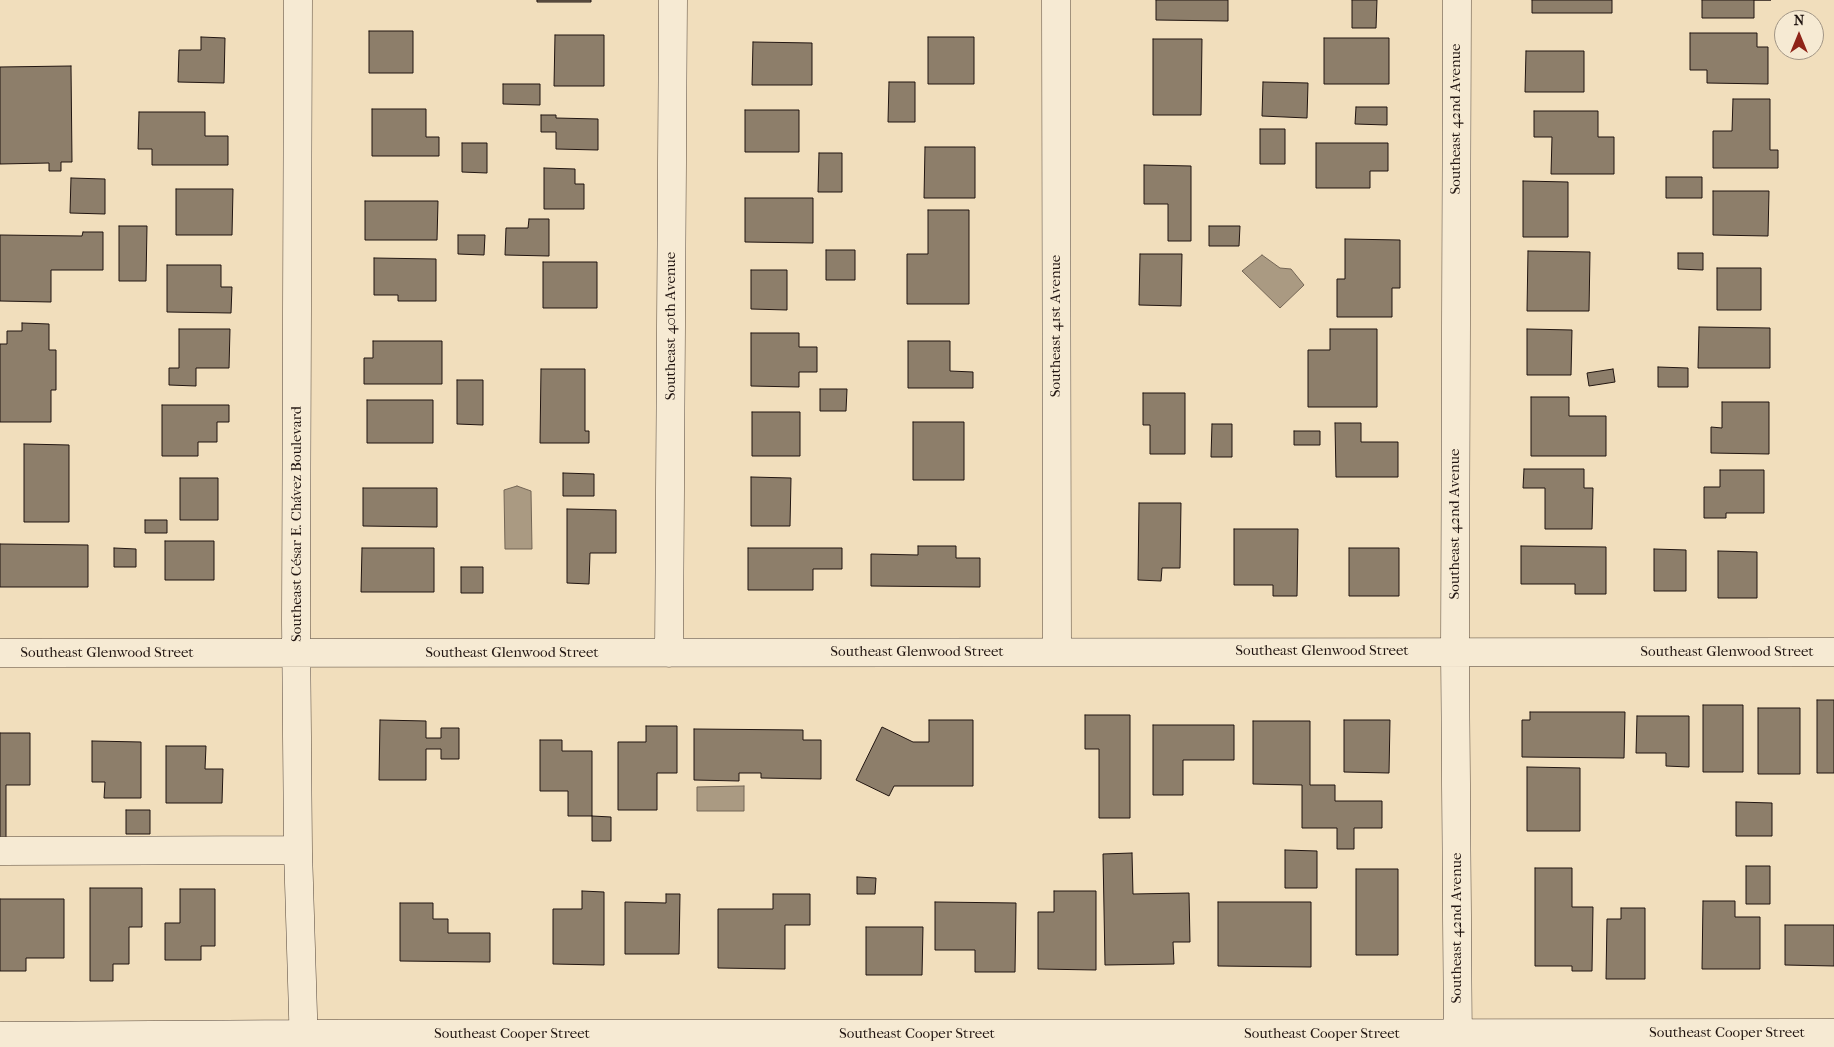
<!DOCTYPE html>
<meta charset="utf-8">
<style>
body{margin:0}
#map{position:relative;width:1834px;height:1047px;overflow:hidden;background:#f1debc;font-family:"IM FELL French Canon",serif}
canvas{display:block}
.north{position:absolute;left:1774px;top:10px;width:50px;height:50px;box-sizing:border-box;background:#f6ead3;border:1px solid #a19585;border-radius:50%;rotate:0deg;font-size:14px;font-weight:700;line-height:20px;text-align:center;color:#211511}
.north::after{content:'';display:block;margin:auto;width:18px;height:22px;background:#8f2418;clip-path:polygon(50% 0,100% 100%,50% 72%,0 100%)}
</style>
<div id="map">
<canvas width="1834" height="1047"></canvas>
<div class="north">N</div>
</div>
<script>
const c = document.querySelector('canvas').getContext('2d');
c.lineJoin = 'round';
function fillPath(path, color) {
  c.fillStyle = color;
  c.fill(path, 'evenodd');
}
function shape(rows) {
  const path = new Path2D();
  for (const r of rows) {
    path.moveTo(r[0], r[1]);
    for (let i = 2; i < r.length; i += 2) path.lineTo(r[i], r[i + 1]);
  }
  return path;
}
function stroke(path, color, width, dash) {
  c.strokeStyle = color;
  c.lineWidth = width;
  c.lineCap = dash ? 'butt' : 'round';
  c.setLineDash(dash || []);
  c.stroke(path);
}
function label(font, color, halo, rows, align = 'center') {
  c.font = font + ' "IM FELL French Canon",serif';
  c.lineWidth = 4;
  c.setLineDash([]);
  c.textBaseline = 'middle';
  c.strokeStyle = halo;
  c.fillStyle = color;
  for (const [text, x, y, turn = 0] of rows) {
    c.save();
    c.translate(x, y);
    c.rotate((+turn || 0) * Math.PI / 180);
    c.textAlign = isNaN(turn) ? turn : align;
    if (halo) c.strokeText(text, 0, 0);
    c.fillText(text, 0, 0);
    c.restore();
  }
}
const water = shape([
 [1262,255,1280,268,1291,269,1304,285,1280,308,1242,271,1262,255],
 [517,486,531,491,532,549,505,549,504,490,517,486],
 [744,786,744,811,697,811,697,787,744,786]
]);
fillPath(water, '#aa9a82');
stroke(water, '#736555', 1);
const building = shape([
 [537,0,591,0,591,2,537,2,537,0],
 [1156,0,1228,0,1228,21,1156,20,1156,0],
 [1352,0,1377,0,1376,28,1352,28,1352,0],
 [1532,0,1612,0,1612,13,1532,13,1532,0],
 [1702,0,1771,0,1754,0,1754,18,1702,18,1702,0],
 [369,31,413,31,413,73,369,73,369,31],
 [1690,33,1757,33,1757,47,1768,47,1768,84,1707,83,1707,70,1690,70,1690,33],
 [555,35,604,35,604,86,554,86,555,35],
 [201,37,225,38,224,83,178,82,179,50,201,50,201,37],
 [928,37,974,37,974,84,928,84,928,37],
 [1324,38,1389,38,1389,84,1324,84,1324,38],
 [1153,39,1202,39,1201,115,1153,115,1153,39],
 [753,42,812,43,812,85,752,85,753,42],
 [1526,51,1584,51,1584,92,1525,92,1526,51],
 [71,66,72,162,61,162,61,171,49,171,49,163,0,164,0,67,71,66],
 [889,82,915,82,915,122,888,122,889,82],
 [1263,82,1308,83,1307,118,1262,116,1263,82],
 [503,84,540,84,540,105,503,104,503,84],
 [1733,99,1770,99,1770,150,1778,150,1778,168,1713,168,1713,131,1732,131,1733,99],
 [1356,107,1387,107,1387,125,1355,124,1356,107],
 [372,109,426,109,426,137,439,137,439,156,372,156,372,109],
 [745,110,799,110,799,152,745,152,745,110],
 [1534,111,1598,111,1598,137,1614,137,1614,174,1551,174,1552,137,1534,137,1534,111],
 [139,112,205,112,205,136,228,136,228,165,152,165,152,149,138,149,139,112],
 [541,115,556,115,556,118,598,119,598,150,556,149,556,132,541,132,541,115],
 [1260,129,1285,129,1285,164,1260,164,1260,129],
 [462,143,487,143,487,173,462,172,462,143],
 [1316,143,1388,143,1388,171,1370,171,1370,188,1316,188,1316,143],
 [925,147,975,147,975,198,924,198,925,147],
 [819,153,842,153,842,192,818,192,819,153],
 [1144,165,1191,166,1191,241,1168,241,1168,204,1144,204,1144,165],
 [544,168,575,169,575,184,584,184,584,209,544,209,544,168],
 [1666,177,1702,177,1702,198,1666,198,1666,177],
 [71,178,105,179,105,214,70,213,71,178],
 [1523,181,1568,182,1568,237,1523,237,1523,181],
 [176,189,233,189,232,235,176,235,176,189],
 [1713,191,1769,191,1768,236,1713,235,1713,191],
 [745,198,813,198,813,243,745,242,745,198],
 [365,201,438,201,437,240,365,240,365,201],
 [928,210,969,210,969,304,907,304,907,254,928,254,928,210],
 [529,219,549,219,549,256,505,255,506,228,528,228,529,219],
 [119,226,147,226,146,281,119,281,119,226],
 [1209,226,1240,226,1239,246,1209,246,1209,226],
 [83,232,103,232,103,270,51,270,51,302,0,301,0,235,82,236,83,232],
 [458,235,485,235,484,255,458,254,458,235],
 [1345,239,1400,240,1400,288,1392,288,1392,317,1337,317,1337,279,1345,279,1345,239],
 [826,250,855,250,855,280,826,280,826,250],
 [1528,251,1590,252,1589,311,1527,311,1528,251],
 [1678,253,1703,253,1703,270,1678,269,1678,253],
 [1140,254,1182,254,1181,306,1139,305,1140,254],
 [374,258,436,259,436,301,398,301,398,295,374,295,374,258],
 [543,262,597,262,597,308,543,308,543,262],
 [167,265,221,265,221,287,232,287,231,313,167,312,167,265],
 [1717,268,1761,268,1761,310,1717,310,1717,268],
 [751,270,787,270,787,310,751,309,751,270],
 [22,323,49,324,49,350,56,350,56,390,51,390,51,422,0,422,0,344,7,344,7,331,22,331,22,323],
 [1699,327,1770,328,1770,368,1698,368,1699,327],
 [179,329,230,329,229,368,196,368,196,386,169,385,169,368,179,368,179,329],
 [1330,329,1377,329,1377,407,1308,407,1308,350,1330,350,1330,329],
 [1527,329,1572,330,1571,375,1527,375,1527,329],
 [751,333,799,333,799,347,817,347,817,372,799,372,799,387,751,386,751,333],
 [373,341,442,341,442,384,364,384,364,358,373,358,373,341],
 [908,341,950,341,950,371,973,372,973,388,908,388,908,341],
 [1658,367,1688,368,1688,387,1658,387,1658,367],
 [541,369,585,369,585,431,589,431,589,443,540,443,541,369],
 [1613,369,1615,382,1589,386,1587,373,1613,369],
 [457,380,483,380,483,425,457,424,457,380],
 [820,389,847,389,846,411,820,411,820,389],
 [1143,393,1185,393,1185,454,1150,454,1150,425,1143,425,1143,393],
 [1531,397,1569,397,1569,416,1606,416,1606,456,1531,456,1531,397],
 [367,400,433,400,433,443,367,443,367,400],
 [1722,402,1769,402,1769,454,1711,453,1711,427,1722,428,1722,402],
 [162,405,229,405,229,422,217,422,217,442,198,442,198,456,162,456,162,405],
 [752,412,800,412,800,456,752,456,752,412],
 [913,422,964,422,964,480,913,480,913,422],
 [1335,423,1361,423,1361,442,1398,442,1398,477,1336,477,1335,423],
 [1212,424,1232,424,1232,457,1211,457,1212,424],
 [1294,431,1320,431,1320,445,1294,445,1294,431],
 [24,444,69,445,69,522,24,522,24,444],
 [1524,469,1584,469,1584,488,1593,488,1592,529,1545,529,1545,488,1523,488,1524,469],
 [1720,470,1764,470,1764,513,1726,513,1726,518,1704,518,1704,487,1720,487,1720,470],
 [563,473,594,474,594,496,563,496,563,473],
 [751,477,791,478,790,526,751,526,751,477],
 [180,478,218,478,218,520,180,520,180,478],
 [363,488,437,488,437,527,363,526,363,488],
 [1139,503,1181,503,1180,568,1162,568,1161,581,1138,580,1139,503],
 [567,509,616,510,616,553,590,553,589,584,567,583,567,509],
 [145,520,167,520,167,533,145,533,145,520],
 [1234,529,1298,529,1297,596,1273,596,1273,585,1234,585,1234,529],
 [165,541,214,541,214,580,165,580,165,541],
 [0,544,88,545,88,587,0,587,0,544],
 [918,546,956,546,956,558,980,558,980,587,871,586,871,554,918,555,918,546],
 [1521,546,1606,547,1606,594,1575,594,1575,584,1521,584,1521,546],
 [114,548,136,549,136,567,114,567,114,548],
 [362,548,434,548,434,592,361,592,362,548],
 [748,548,842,548,842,569,813,569,813,590,748,590,748,548],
 [1349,548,1399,548,1399,596,1349,596,1349,548],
 [1654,549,1686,550,1686,591,1654,591,1654,549],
 [1718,551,1757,552,1757,598,1718,598,1718,551],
 [461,567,483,567,483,593,461,593,461,567],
 [1817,700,1834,700,1834,773,1817,773,1817,700],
 [1703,705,1743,705,1743,772,1703,772,1703,705],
 [1758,708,1800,708,1800,774,1758,774,1758,708],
 [1530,712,1625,712,1624,758,1522,757,1522,720,1530,720,1530,712],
 [1085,715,1130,715,1130,818,1099,818,1099,749,1085,749,1085,715],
 [1637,716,1689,716,1689,767,1666,766,1666,753,1636,753,1637,716],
 [380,720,426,721,426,738,441,738,441,728,459,728,459,759,441,759,441,749,426,749,426,780,379,780,380,720],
 [929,720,973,720,973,786,894,786,889,796,856,780,882,727,913,742,929,742,929,720],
 [1344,720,1390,720,1389,773,1344,772,1344,720],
 [1253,721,1310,721,1310,785,1335,785,1335,801,1382,801,1382,828,1354,828,1354,849,1337,849,1337,828,1302,828,1302,785,1253,784,1253,721],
 [1153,725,1234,725,1234,760,1183,760,1183,795,1153,795,1153,725],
 [646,726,677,726,677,773,657,773,657,810,618,810,618,742,646,742,646,726],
 [694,729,803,730,803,740,821,740,821,779,761,778,761,773,739,773,739,781,694,780,694,729],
 [0,733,30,733,30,785,6,785,6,838,0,838,0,733],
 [540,740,562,740,562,751,592,751,592,816,568,816,568,791,540,791,540,740],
 [92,741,141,742,141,798,104,798,105,782,92,782,92,741],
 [166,746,206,746,205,769,223,769,222,803,166,803,166,746],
 [1527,767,1580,768,1580,831,1527,831,1527,767],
 [1736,802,1772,803,1772,836,1736,836,1736,802],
 [126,810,150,810,150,834,126,834,126,810],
 [592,816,611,817,611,841,592,841,592,816],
 [1285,850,1317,851,1317,888,1285,888,1285,850],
 [1132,853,1133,894,1189,893,1190,942,1173,942,1174,964,1105,965,1103,854,1132,853],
 [1746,866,1770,866,1770,904,1746,904,1746,866],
 [1535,868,1572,868,1572,907,1593,907,1592,971,1572,971,1572,966,1535,966,1535,868],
 [1356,869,1398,869,1398,955,1356,955,1356,869],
 [857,877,876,878,875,894,857,894,857,877],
 [90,888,142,888,142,927,129,927,129,964,113,964,113,981,90,981,90,888],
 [180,889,215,889,215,946,201,946,201,960,165,960,165,923,180,923,180,889],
 [582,891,604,892,604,965,553,964,553,909,582,909,582,891],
 [1054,891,1096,891,1096,970,1038,969,1038,912,1054,912,1054,891],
 [666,894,680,894,679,954,625,954,625,902,666,903,666,894],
 [773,894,810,894,810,925,785,925,785,969,718,968,718,909,773,909,773,894],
 [0,899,64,899,64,958,26,958,26,971,0,971,0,899],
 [1703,901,1735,901,1735,917,1760,917,1760,969,1702,969,1703,901],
 [935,902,1016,903,1015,972,975,972,975,950,935,950,935,902],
 [1218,902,1311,902,1311,967,1218,966,1218,902],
 [400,903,433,903,433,919,448,919,448,933,490,933,490,962,400,961,400,903],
 [1621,908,1645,908,1645,979,1606,979,1607,919,1621,919,1621,908],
 [1785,925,1834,925,1834,966,1785,965,1785,925],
 [866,927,923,927,922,975,866,975,866,927]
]);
fillPath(building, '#8d7e6a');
stroke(building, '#211511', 1);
const minor = shape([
 [298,0,296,622,298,850,304,1047],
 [1056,0,1057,652],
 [1457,0,1455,651,1458,1047],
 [0,653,1834,652],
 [669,653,673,0],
 [0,851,298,850],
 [0,1036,303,1034,1834,1033]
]);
stroke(minor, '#55473c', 29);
stroke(minor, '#f6ead3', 28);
label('15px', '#211511', '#f6ead3', [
 ["Southeast 42nd Avenue",1456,119,-90],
 ["Southeast 40th Avenue",671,326,-90],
 ["Southeast 41st Avenue",1056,326,-90],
 ["Southeast César E. Chávez Boulevard",297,524,-90],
 ["Southeast 42nd Avenue",1455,524,-90],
 ["Southeast Glenwood Street",1322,651],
 ["Southeast Glenwood Street",917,652],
 ["Southeast Glenwood Street",1727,652],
 ["Southeast Glenwood Street",107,653],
 ["Southeast Glenwood Street",512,653],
 ["Southeast 42nd Avenue",1457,928,-90],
 ["Southeast Cooper Street",1727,1033],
 ["Southeast Cooper Street",512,1034],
 ["Southeast Cooper Street",917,1034],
 ["Southeast Cooper Street",1322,1034]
]);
</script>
